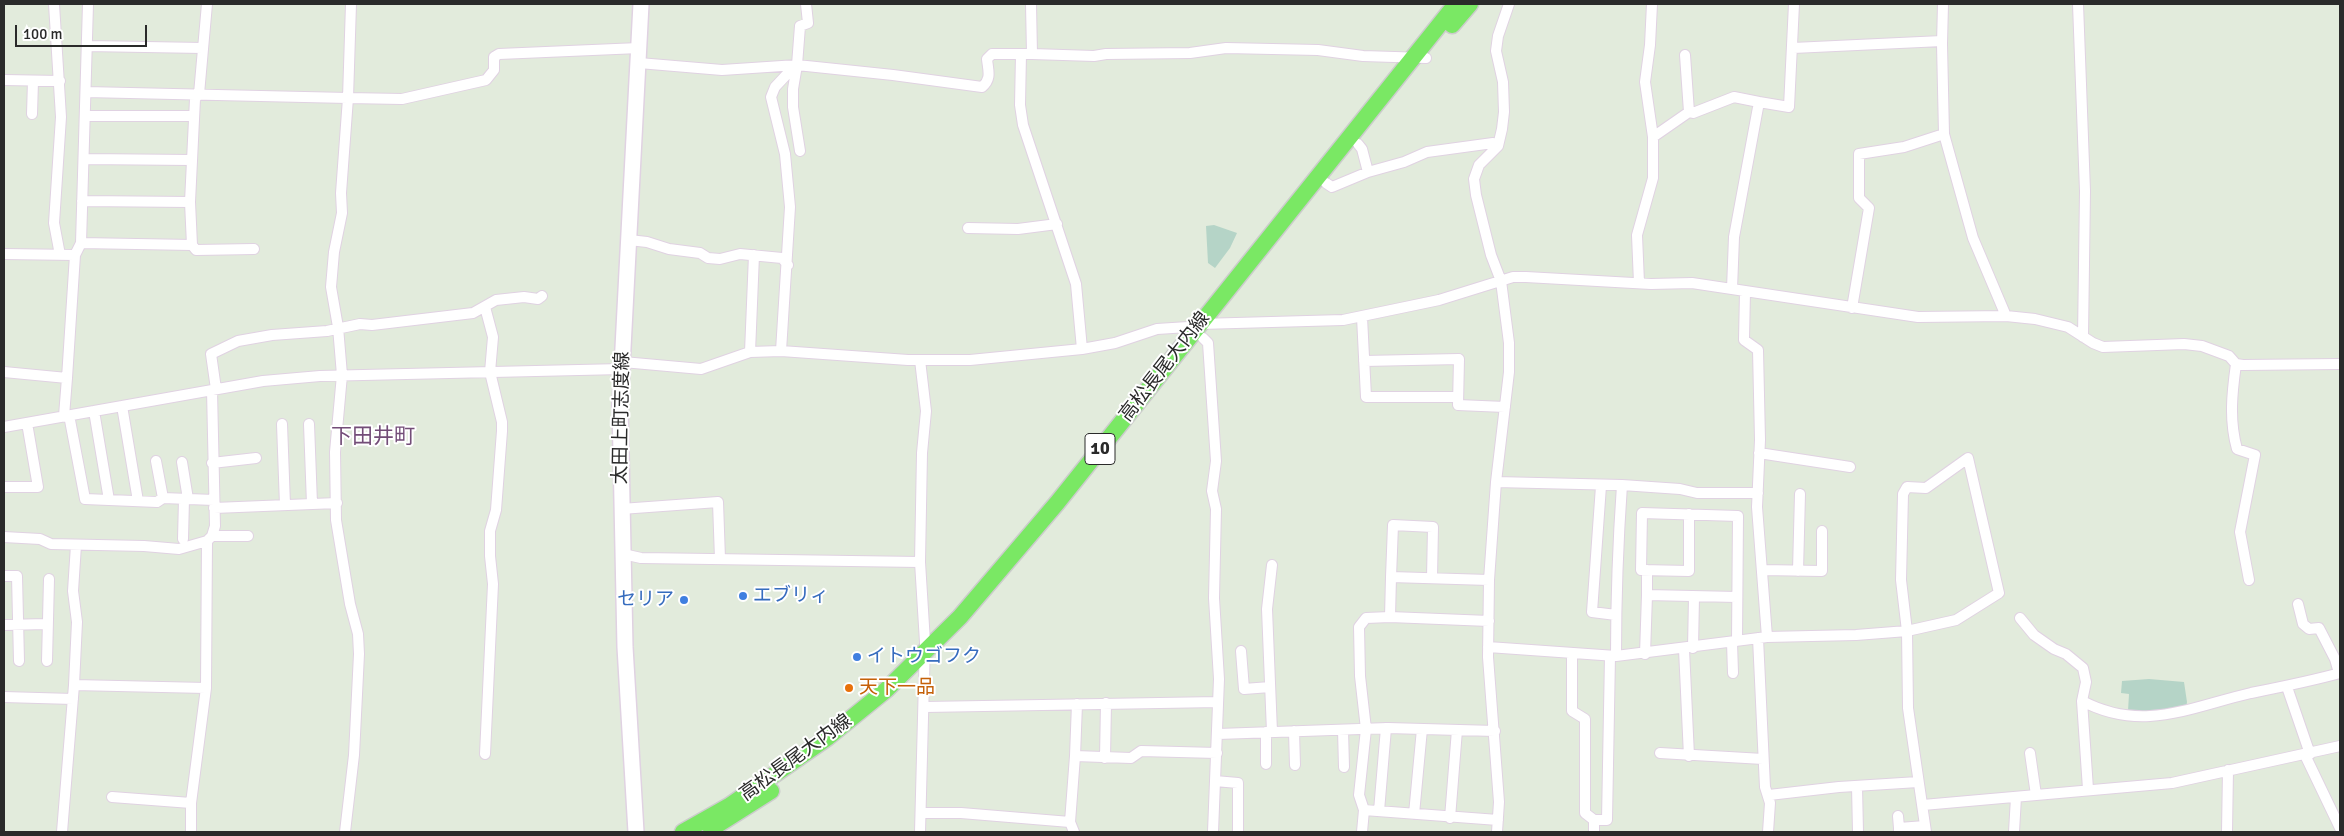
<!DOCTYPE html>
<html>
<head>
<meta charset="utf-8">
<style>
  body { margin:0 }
  #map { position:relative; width:2344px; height:836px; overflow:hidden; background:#e2ebdc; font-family:Signika,sans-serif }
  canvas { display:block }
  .frame { position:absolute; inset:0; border:5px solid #2a2a2a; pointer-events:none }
  .scale { position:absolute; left:15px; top:25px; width:132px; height:22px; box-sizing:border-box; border:2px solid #2a2a2a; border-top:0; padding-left:6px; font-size:15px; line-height:18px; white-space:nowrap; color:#2a2a2a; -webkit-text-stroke:4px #fff; paint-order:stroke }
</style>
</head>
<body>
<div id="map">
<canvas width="2344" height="836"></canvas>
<div class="frame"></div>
<div class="scale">100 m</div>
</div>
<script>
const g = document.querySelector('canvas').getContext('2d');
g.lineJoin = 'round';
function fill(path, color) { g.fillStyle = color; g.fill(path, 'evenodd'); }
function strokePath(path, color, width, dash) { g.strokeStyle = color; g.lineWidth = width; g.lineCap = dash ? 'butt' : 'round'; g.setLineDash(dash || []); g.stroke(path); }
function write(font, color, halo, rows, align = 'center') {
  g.font = font + ' Signika,"Noto Sans JP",sans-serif'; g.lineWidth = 4; g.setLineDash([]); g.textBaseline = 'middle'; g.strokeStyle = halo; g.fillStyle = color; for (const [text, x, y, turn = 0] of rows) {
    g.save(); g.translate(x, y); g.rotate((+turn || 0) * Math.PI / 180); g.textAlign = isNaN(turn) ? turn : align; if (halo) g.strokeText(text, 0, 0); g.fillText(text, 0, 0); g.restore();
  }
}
fill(new Path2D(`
  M 1214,225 L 1237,233 L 1230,248 L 1215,268 L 1208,263 L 1206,226 Z
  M 2149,679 L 2184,682 L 2187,702 L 2186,708 L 2153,715 L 2128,711 L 2129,694 L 2121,693 L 2122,681 Z`), '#b5d4c7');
const minor = new Path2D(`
  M 54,4 L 61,117 L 54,223 L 60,255
  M 351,4 L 348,98 L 402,99 L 486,80 L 494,70 L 494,57 L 499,54 L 639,48
  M 1031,4 L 1032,54
  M 1652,4 L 1650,45 L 1645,82 L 1653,137
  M 1943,4 L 1942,44 L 1944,134 L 1973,238 L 2006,316
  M 2078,4 L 2085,191 L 2083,337
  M 87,46 L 203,48
  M 1793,48 L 1942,41
  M 1021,54 L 1020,105 L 1023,125 L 1076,284 L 1082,349
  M 1685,55 L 1689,112
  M 639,63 L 722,70 L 797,65 L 893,75 L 982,87 C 992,79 988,70 987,59 L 992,54 L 1032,54 L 1094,56 L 1106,54 L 1190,53 L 1226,48 L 1318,50 L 1363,56 L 1426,58
  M 4,80 L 60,81
  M 86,92 L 348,98 L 341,193 L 342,213 L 334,252 L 331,287 L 338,327 L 342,375 L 335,452 L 336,520 L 350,604 L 358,634 L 359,654 L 354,755 L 345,832
  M 32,114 L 33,81
  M 85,116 L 194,116
  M 1358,144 L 1362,149 L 1368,172
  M 800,151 L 793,107 L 793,89 L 797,65 L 800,26 L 808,23 L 806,4
  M 84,159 L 192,160
  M 1326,183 L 1332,187 L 1368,172 L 1404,162 L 1427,152 L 1493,143 L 1498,146
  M 82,201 L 190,202
  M 968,228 L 1018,229 L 1057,224
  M 629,240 L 647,242 L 669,249 L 700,253 L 708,258 L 720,259 L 740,254 L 782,258 L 788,265
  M 81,243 L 192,245 L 190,202 L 195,99 L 199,94 L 207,4
  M 192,245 L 196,250 L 254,249
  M 4,254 L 75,255
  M 1639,283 L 1637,235 L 1653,178 L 1653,137 L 1689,112 L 1693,113 L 1734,97 L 1759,102
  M 1732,289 L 1734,237 L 1759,102 L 1789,107 L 1794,4
  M 1745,292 L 1744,340 L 1758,350 L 1760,440 L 1757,507 L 1767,637
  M 485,307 L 493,337 L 490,372 L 502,422 L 502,431 L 496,510 L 490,531 L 490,556 L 493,584 L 485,754
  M 1852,308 L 1869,208 L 1859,198 L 1859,154 L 1904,147 L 1944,134
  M 1362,317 L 1366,397 L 1457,397
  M 1203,338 L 1208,343 L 1216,461 L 1212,491 L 1216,509 L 1214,598 L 1219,679 L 1213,832
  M 781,351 L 790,207 L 785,154 L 771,97 L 775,87 L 790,71
  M 750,352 L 754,255
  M 920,360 L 926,411 L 922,453 L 920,562 L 925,642 L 920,832
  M 1364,361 L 1459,359 L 1458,405 L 1505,407
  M 623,362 L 701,369 L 750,352 L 781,351 L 908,360 L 970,360 L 1082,349 L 1115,343 L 1157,329 L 1188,327 L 1200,324 L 1343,320 L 1439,300 L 1513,277 L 1526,277 L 1651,284 L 1692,283 L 1918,317 L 2006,316 L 2035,319 L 2068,327 L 2093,343 L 2103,347 L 2184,344 L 2202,346 L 2229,356 L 2236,364 L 2243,365 L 2340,364
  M 2236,364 C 2232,393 2229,420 2237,449 L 2255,455 L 2240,532 L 2249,580
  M 4,372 L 67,378 L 64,416
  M 67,378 L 75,255 L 81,243 L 88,4
  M 216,389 L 211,354 L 238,341 L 272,335 L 327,331 L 360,324 L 372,325 L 473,313 L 496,300 L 524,297 L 538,299 L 542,296
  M 122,406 L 138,501
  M 94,411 L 109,500
  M 69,415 L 85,499 L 157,502 L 163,498 L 214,500
  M 282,424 L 285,505
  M 309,424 L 312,504
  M 4,427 L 263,381 L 320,376 L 622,369
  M 1759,453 L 1850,467
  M 156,461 L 163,498
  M 182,462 L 188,499
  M 212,463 L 256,458
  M 1496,482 L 1622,485 C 1618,542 1616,599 1616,656
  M 1622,485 L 1680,489 L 1697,493 L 1758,493
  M 1601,486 L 1592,612 L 1616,615
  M 4,487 L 38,487 L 27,423
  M 214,508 L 337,503
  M 621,509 L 718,502 L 720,559
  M 1689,514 L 1689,571 L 1641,570 L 1642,513 L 1738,516 L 1737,641
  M 212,536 L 248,536
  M 4,537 L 40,539 L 51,544 L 144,546 L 179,549 L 207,541
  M 183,539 L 184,499
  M 623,554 L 641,558 L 920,562
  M 1272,565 L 1267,609 L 1272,732
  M 1647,570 L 1647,595 L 1737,597
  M 1762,570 L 1822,571 L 1822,531
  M 1798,571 L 1800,494
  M 4,576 L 17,576 L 19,661
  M 1391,577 L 1393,525 L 1433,527 L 1432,578
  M 2298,604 L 2303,624 L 2309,629 L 2319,628 L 2335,659 L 2339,673
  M 1390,617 L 1366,618 L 1359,627 L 1360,676 L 1366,729 L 1359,795 L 1364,810 L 1498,820
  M 2020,618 L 2034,635 L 2054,649 L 2066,654 L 2083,668 L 2086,682 L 2082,701 L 2088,789
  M 1489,621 L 1390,617 L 1391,577 L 1489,580
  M 4,625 L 46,624
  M 1758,638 L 1765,787 L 1770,803 L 1768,832
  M 1732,642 L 1733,673
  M 1488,647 L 1616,656 L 1767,637 L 1856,635 L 1907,631 L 1956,620 L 1999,593 L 1968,458 L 1926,488 L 1907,487 L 1903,494 L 1901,580 L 1907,631 L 1908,708 L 1926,832
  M 1693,648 L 1694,597
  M 1684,649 L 1689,756
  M 1241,651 L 1244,689 L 1270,687
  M 1572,654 L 1572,711 L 1585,719 L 1585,813 L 1594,820 L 1594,832
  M 1645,654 L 1647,595
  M 47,661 L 49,579
  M 74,685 L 206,688
  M 2287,687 L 2310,754
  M 4,697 L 73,699
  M 2082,701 C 2143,733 2190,707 2251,693 C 2281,687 2311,681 2340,673
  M 1077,704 L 1075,756 L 1131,758 L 1141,751 L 1217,753
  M 925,707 L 1218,702
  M 1343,730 L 1344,767
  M 1294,731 L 1295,765
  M 1266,732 L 1266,764
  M 1218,734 L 1388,728 L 1495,731
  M 1660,753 L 1763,759
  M 2030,753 L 2036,795
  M 2305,755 L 2340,828
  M 1105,758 L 1106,703
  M 1215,781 L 1238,783 L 1238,832
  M 1857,786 L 1858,832
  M 1769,795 L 1839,787 L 1918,782
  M 112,797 L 191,803
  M 1923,805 L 2172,783 L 2340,746
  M 1379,811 L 1386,728
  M 921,813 L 961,813 L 1070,822 L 1075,756
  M 1414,814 L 1422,729
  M 1898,816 L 1899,828
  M 1450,818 L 1457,730
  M 1594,820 L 1607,820 L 1610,656
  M 1070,822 L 1074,832
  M 62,832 L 74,685 L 77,622 L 73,591 L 76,545
  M 191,832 L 191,803 L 206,688 L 207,541 L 212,536 L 215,526 L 212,390
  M 1362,832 L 1364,810
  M 1497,832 L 1499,802 L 1488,657 L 1489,580 L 1496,482 L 1509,372 L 1509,343 L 1501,281 L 1491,255 L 1476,195 L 1474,179 L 1479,165 L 1498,146 L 1502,129 L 1504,112 L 1503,82 L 1496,51 L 1498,36 L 1509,4
  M 1899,832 L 1899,828 L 1925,826
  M 2014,832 L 2016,797
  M 2227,832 L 2228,770`);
const secondary = new Path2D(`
  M 636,832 L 625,647 L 620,405 L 641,4`);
const primary = new Path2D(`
  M 1452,25 L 1470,4
  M 711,829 L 771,791
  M 683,832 L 729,806 L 827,738 L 886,690 L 960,617 L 1057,503 L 1456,4`);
strokePath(minor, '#e0d2e2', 12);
strokePath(secondary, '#e0d2e2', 18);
strokePath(primary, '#ccc', 19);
strokePath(minor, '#fff', 10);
strokePath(secondary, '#fff', 15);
strokePath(primary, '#7ae864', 16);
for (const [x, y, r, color] of [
  [743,596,5,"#3f7fe0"],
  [684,600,5,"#3f7fe0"],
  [857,657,5,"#3f7fe0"],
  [849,688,5,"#e8710a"]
]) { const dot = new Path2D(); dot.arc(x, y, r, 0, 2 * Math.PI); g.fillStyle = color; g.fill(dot); strokePath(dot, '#fff', 2); }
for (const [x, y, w] of [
  [1100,449,30]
]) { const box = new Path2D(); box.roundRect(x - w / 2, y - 15.5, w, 31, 4); g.fillStyle = '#fff'; g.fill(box); strokePath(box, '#2a2a2a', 1); }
write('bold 18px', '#2a2a2a', null, [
  ["10",1100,449]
]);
write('19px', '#2a2a2a', '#fff', [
  ["高松長尾大内線",1165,367,-52],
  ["太田上町志度線",622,418,-89],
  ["高松長尾大内線",796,758,-36]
]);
write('19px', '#366cbe', '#fff', [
  ["エブリィ",753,596],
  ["セリア",674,600,"right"],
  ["イトウゴフク",867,657]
], 'left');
write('19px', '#c56008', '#fff', [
  ["天下一品",859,688]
], 'left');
write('21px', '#734d78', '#fff', [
  ["下田井町",373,437]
]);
</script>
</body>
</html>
